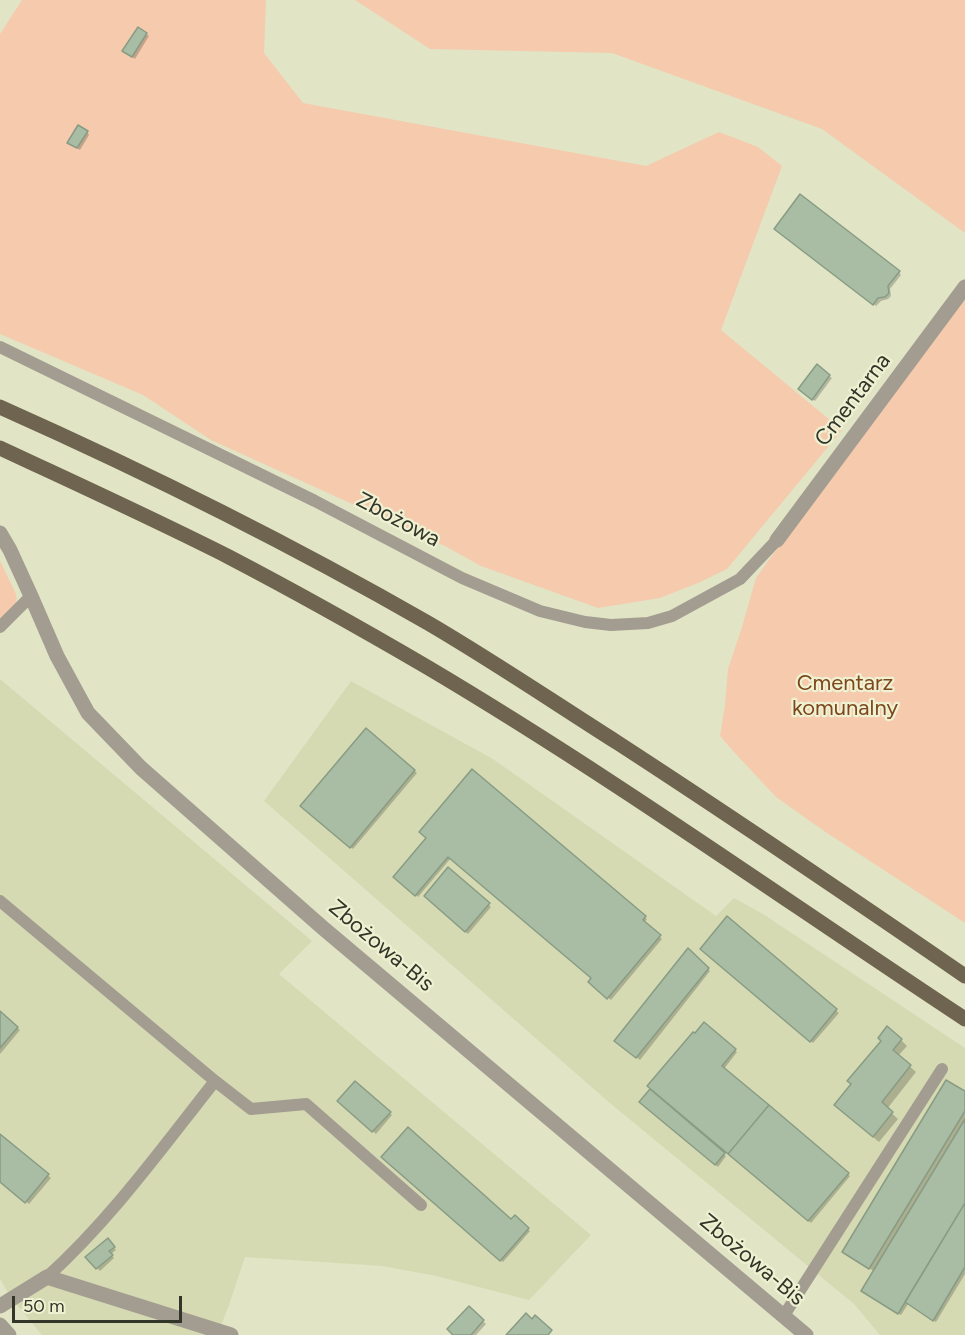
<!DOCTYPE html>
<html>
<head>
<meta charset="utf-8">
<style>
  body { margin:0 }
  #map { position:relative; width:965px; height:1335px; overflow:hidden; background:#e1e5c5; font-family:Figtree,sans-serif }
  canvas { display:block }
  .scale { position:absolute; left:12px; top:1296px; width:170px; height:27px; box-sizing:border-box; border:3px solid #343529; border-top:0; padding-left:8px; font-size:18px; line-height:21px; white-space:nowrap; color:#343529; -webkit-text-stroke:4px #eff2d2; paint-order:stroke }
</style>
</head>
<body>
<div id="map">
<canvas width="965" height="1335"></canvas>
<div class="scale">50 m</div>
</div>
<script>
const g = document.querySelector('canvas').getContext('2d');
g.lineJoin = 'round';
function fill(path, color) { g.fillStyle = color; g.fill(path, 'evenodd'); }
function strokePath(path, color, width, dash) { g.strokeStyle = color; g.lineWidth = width; g.lineCap = dash ? 'butt' : 'round'; g.setLineDash(dash || []); g.stroke(path); }
function write(font, color, halo, rows, align = 'center') {
  g.font = font + ' Figtree,sans-serif'; g.lineWidth = 4.5; g.setLineDash([]); g.textBaseline = 'middle'; g.strokeStyle = halo; g.fillStyle = color; for (const [text, x, y, turn = 0] of rows) {
    g.save(); g.translate(x, y); g.rotate((+turn || 0) * Math.PI / 180); g.textAlign = isNaN(turn) ? turn : align; if (halo) g.strokeText(text, 0, 0); g.fillText(text, 0, 0); g.restore();
  }
}
fill(new Path2D(`
  M 0,679 L 312,941 L 279,974 L 591,1235 L 529,1300 L 436,1276 L 382,1266 L 245,1257 L 229,1305 L 219,1331 L 231,1335 L 42,1335 L 12,1299 L 0,1279 Z
  M 351,681 L 493,759 L 716,916 L 734,898 L 763,914 L 965,1048 L 965,1335 L 880,1335 L 854,1304 L 611,1104 L 264,801 Z`), '#d6dab3');
fill(new Path2D(`
  M 22,0 L 266,0 L 264,53 L 303,103 L 646,166 L 719,132 L 758,147 L 782,166 L 721,330 L 842,430 L 727,569 L 698,583 L 660,598 L 598,608 L 481,566 L 445,546 L 211,440 L 143,395 L 0,334 L 0,34 Z
  M 355,0 L 965,0 L 965,233 L 822,129 L 612,53 L 430,49 Z
  M 965,287 L 965,923 L 824,831 L 776,797 L 734,752 L 720,736 L 725,705 L 728,669 L 742,627 L 756,578 Z
  M 0,561 L 16,594 L 17,605 L 0,619 Z`), '#f5caad');
fill(new Path2D(`
  M 146,34 L 149,36 L 135,59 L 124,51 Z
  M 87,132 L 89,135 L 80,150 L 72,145 Z
  M 778,231 L 899,272 L 901,275 L 890,289 L 891,296 L 888,299 L 881,301 L 876,306 Z
  M 829,376 L 832,378 L 815,401 L 802,392 Z
  M 366,730 L 417,773 L 353,849 L 302,806 Z
  M 472,771 L 647,919 L 644,923 L 662,939 L 611,1000 L 590,982 L 593,978 L 451,858 L 418,897 L 395,877 L 428,838 Z
  M 448,869 L 491,907 L 468,934 L 426,896 Z
  M 727,919 L 839,1013 L 813,1043 L 702,949 Z
  M 688,951 L 710,971 L 640,1060 L 619,1043 Z
  M 0,1013 L 20,1030 L 0,1054 Z
  M 705,1024 L 737,1052 L 724,1069 L 850,1176 L 811,1223 L 649,1086 Z
  M 901,1040 L 907,1046 L 898,1056 L 916,1072 L 887,1109 L 898,1119 L 879,1142 L 842,1111 Z
  M 355,1083 L 392,1115 L 376,1134 L 339,1101 Z
  M 650,1092 L 726,1156 L 718,1167 L 644,1104 Z
  M 965,1093 L 965,1274 L 936,1322 L 908,1304 L 901,1315 L 865,1293 L 874,1271 L 846,1255 Z
  M 0,1136 L 51,1178 L 29,1204 L 0,1180 Z
  M 384,1157 L 512,1221 L 515,1217 L 530,1231 L 503,1262 Z
  M 108,1240 L 116,1250 L 111,1254 L 114,1258 L 100,1271 L 87,1257 Z
  M 469,1308 L 486,1324 L 476,1335 L 455,1335 Z`), '#0003');
const building = new Path2D(`
  M 138,27 L 147,33 L 132,57 L 122,51 Z
  M 78,125 L 88,131 L 77,148 L 67,143 Z
  M 800,194 L 900,271 L 888,286 L 889,293 L 885,297 L 878,298 L 873,305 L 774,229 Z
  M 817,364 L 830,375 L 812,400 L 798,389 Z
  M 366,728 L 415,770 L 350,848 L 300,806 Z
  M 472,769 L 646,916 L 643,920 L 661,935 L 607,999 L 588,982 L 591,978 L 448,857 L 415,896 L 393,877 L 426,838 L 419,832 Z
  M 448,867 L 490,903 L 465,932 L 424,896 Z
  M 727,916 L 837,1009 L 810,1042 L 700,949 Z
  M 688,948 L 709,968 L 636,1058 L 614,1041 Z
  M 0,1011 L 18,1027 L 0,1048 Z
  M 704,1022 L 736,1049 L 722,1066 L 769,1105 L 728,1154 L 647,1086 L 693,1032 L 695,1033 Z
  M 887,1026 L 902,1039 L 893,1050 L 911,1065 L 882,1102 L 893,1112 L 873,1137 L 834,1105 L 851,1084 L 847,1081 L 881,1041 L 878,1038 Z
  M 946,1080 L 965,1091 L 965,1111 L 869,1269 L 842,1252 Z
  M 355,1081 L 391,1112 L 372,1132 L 337,1101 Z
  M 650,1089 L 725,1153 L 715,1165 L 639,1102 Z
  M 769,1105 L 849,1173 L 808,1221 L 728,1154 Z
  M 965,1119 L 965,1203 L 898,1314 L 861,1291 Z
  M 408,1127 L 511,1219 L 515,1215 L 529,1228 L 500,1261 L 381,1157 Z
  M 0,1134 L 49,1174 L 25,1203 L 0,1182 Z
  M 965,1203 L 965,1267 L 933,1321 L 905,1302 Z
  M 108,1238 L 115,1247 L 109,1251 L 113,1255 L 96,1269 L 85,1257 Z
  M 469,1306 L 484,1320 L 471,1335 L 453,1335 L 447,1329 Z
  M 526,1313 L 532,1319 L 535,1315 L 552,1330 L 548,1335 L 506,1335 Z`);
fill(building, '#a8bda4');
strokePath(building, '#889c84', 1.5);
strokePath(new Path2D(`
  M 0,347 L 315,501 L 462,578 L 540,611 L 585,622 L 611,625 L 648,623 L 672,616 L 740,579 L 777,540
  M 0,627 L 31,596
  M 0,901 L 215,1081 C 162,1148 111,1219 47,1277
  M 215,1081 L 251,1109 L 306,1104 L 421,1205
  M 783,1317 L 942,1069`), '#a39d91', 12);
strokePath(new Path2D(`
  M 0,533 L 10,550 L 31,596 L 57,656 L 88,713 L 141,768 L 323,928 L 806,1335
  M 777,540 L 965,287
  M 0,1306 L 47,1277 L 231,1335`), '#a39d91', 15);
strokePath(new Path2D(`
  M 0,1325 L 9,1335`), '#a39d91', 15);
strokePath(new Path2D(`
  M 0,407 C 146,472 289,543 428,623 C 493,661 555,703 618,743 C 735,819 850,897 965,976
  M 0,448 C 77,484 154,519 229,557 C 296,592 362,629 427,667 C 611,776 786,901 965,1019`), '#6f644f', 15);
write('22px', '#343529', '#eff2d2', [
  ["Cmentarna",853,400,-53],
  ["Zbożowa",398,520,28],
  ["Zbożowa-Bis",381,946,40],
  ["Zbożowa-Bis",752,1260,40]
]);
write('22px', '#7d461c', '#eff2d2', [
  ["Cmentarz",845,684],
  ["komunalny",845,709]
]);
</script>
</body>
</html>
